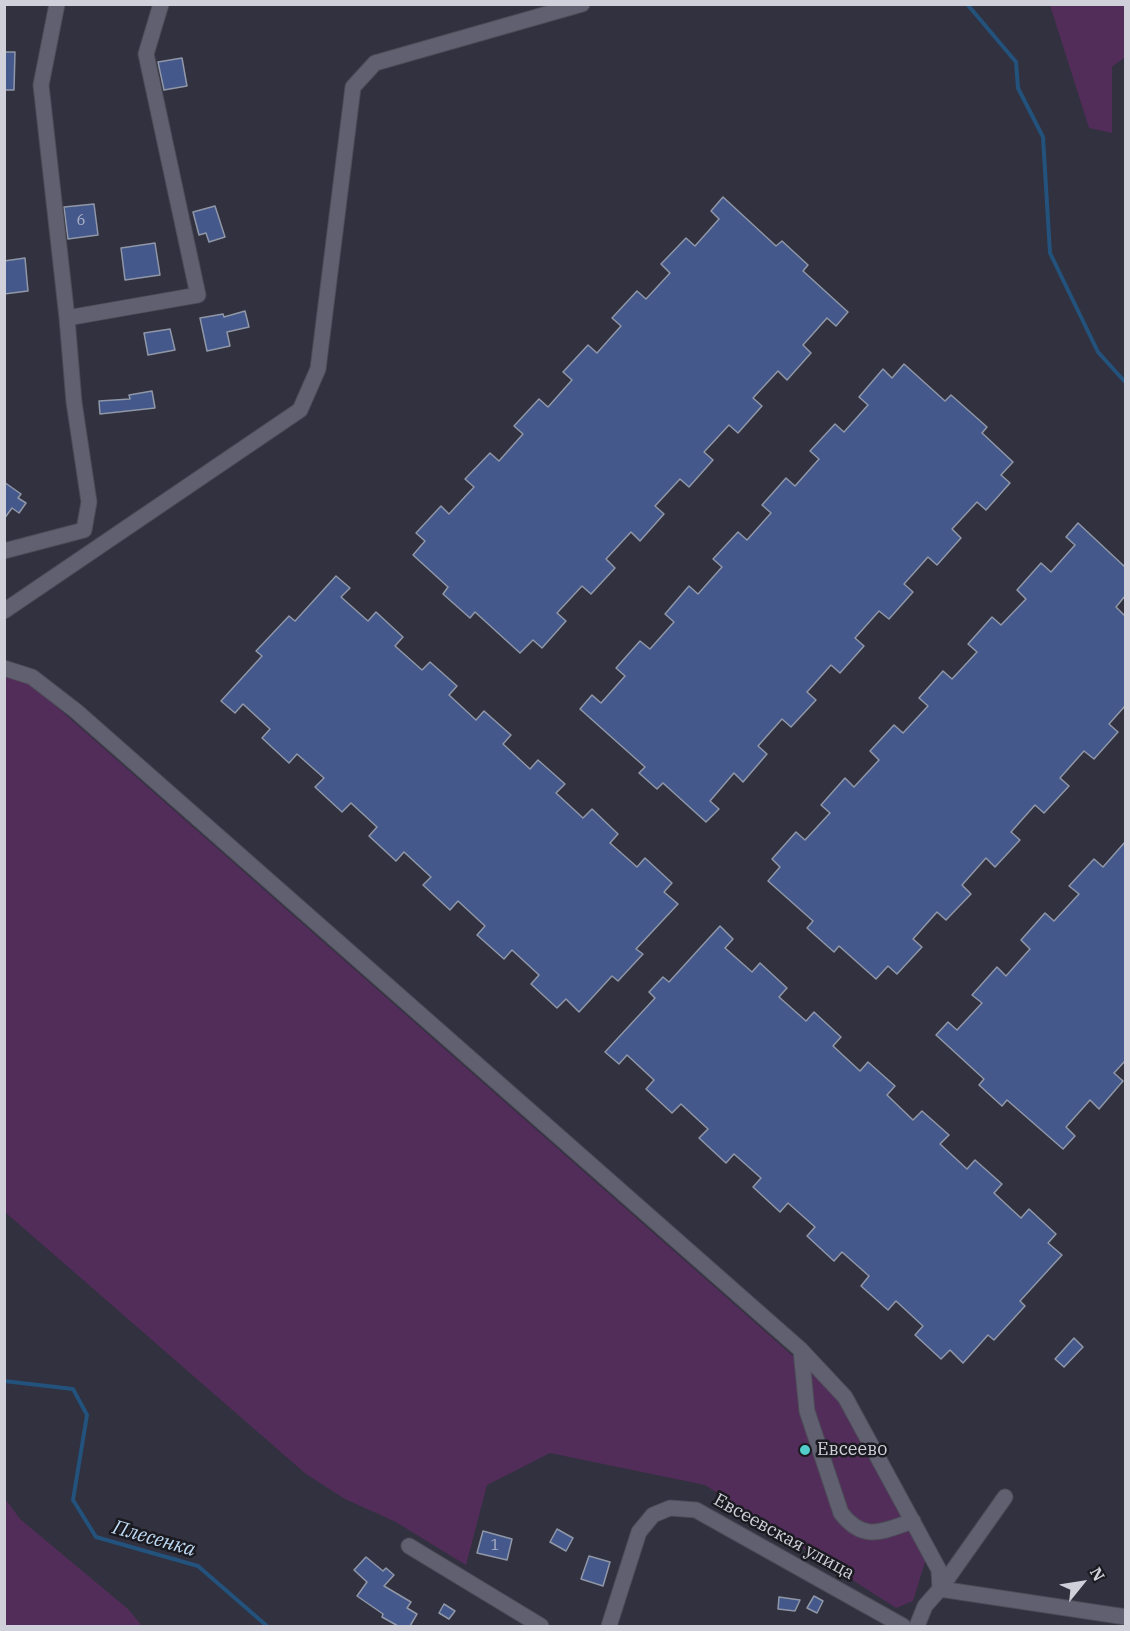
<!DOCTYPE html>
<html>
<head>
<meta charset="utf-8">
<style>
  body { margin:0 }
  #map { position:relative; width:1130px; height:1631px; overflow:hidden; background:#31313f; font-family:"IBM Plex Serif",serif }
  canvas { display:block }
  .frame { position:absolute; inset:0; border:6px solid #d0d0da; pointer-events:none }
  .north { position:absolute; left:1052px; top:1553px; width:60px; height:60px; -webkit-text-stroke:4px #1a1a20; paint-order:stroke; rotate:60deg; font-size:16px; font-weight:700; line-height:24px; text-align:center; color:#d0d0da }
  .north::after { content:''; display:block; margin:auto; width:21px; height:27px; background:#d0d0da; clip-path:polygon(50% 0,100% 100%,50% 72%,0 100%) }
</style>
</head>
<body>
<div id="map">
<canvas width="1130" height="1631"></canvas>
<div class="frame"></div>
<div class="north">N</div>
</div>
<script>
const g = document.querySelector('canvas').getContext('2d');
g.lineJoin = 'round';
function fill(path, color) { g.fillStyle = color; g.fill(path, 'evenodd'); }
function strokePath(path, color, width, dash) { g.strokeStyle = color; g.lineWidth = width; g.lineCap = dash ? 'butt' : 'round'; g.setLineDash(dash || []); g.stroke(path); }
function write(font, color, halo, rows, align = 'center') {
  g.font = font + ' "IBM Plex Serif",serif'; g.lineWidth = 5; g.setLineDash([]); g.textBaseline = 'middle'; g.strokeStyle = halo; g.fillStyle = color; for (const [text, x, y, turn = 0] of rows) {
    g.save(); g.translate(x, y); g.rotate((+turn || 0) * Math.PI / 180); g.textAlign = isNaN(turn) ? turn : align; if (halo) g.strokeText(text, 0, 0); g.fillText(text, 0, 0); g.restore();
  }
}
fill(new Path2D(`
  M 1050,5 L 1125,5 L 1125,57 L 1112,67 L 1112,133 L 1089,128 Z
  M 5,668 L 16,671 L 836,1394 L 926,1559 L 913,1601 L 896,1608 L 705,1485 L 550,1453 L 487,1485 L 466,1565 L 394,1521 L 345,1499 L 306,1474 L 5,1212 Z
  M 4,1497 L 20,1519 L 128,1609 L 142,1626 L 5,1626 Z`), '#532d5a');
strokePath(new Path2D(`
  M 967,4 L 1016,62 L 1018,88 L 1043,137 L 1050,253 L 1098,352 L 1126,383
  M 4,1381 L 73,1389 L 87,1415 L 73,1500 L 96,1537 L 198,1566 L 267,1626`), '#23527c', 4);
const building = new Path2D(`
  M 4,52 L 15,52 L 14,90 L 4,90 Z
  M 182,58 L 187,86 L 164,90 L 158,62 Z
  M 723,197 L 776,246 L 782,241 L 808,265 L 803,271 L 848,312 L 836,326 L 827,318 L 803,345 L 811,353 L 787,380 L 778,371 L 753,398 L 762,406 L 738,433 L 729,425 L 704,452 L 713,460 L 689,487 L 680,479 L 655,506 L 664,514 L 640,541 L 631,532 L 606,559 L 615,568 L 591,594 L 582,586 L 557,613 L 566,621 L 542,648 L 533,640 L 520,653 L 475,612 L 470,618 L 443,594 L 448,587 L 413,555 L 425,541 L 416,533 L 441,506 L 449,514 L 474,487 L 465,479 L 490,453 L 499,461 L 523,434 L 514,426 L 539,399 L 548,407 L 572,380 L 563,372 L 588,345 L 597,353 L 621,326 L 612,318 L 637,291 L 646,299 L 670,273 L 661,264 L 686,238 L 695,246 L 719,219 L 711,211 Z
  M 94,204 L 98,235 L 68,239 L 64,207 Z
  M 215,206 L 225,237 L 209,242 L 206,233 L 199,235 L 193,212 Z
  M 155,243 L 160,275 L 125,280 L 121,248 Z
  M 25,258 L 28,291 L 4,294 L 4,261 Z
  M 245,311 L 249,327 L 227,332 L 230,346 L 207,351 L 200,318 L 223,314 L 224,317 Z
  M 170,329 L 175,350 L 148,355 L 144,333 Z
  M 904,364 L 945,401 L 951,395 L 987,427 L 982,433 L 1013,462 L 1001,475 L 1010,483 L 986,510 L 977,502 L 952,529 L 961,538 L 937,565 L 928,557 L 904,584 L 913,592 L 889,619 L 879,611 L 855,638 L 864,646 L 840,673 L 831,665 L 807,692 L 816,700 L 791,727 L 782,719 L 758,746 L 767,754 L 743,782 L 734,773 L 710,801 L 719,809 L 706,822 L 663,783 L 657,789 L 639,773 L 645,767 L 580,709 L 592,695 L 601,703 L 625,676 L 616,668 L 640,641 L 650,649 L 674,622 L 665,614 L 689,586 L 698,594 L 722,567 L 713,559 L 738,532 L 747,540 L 771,513 L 762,505 L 786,478 L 795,486 L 819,459 L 810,451 L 835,424 L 844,432 L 868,405 L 859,397 L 883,369 L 892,378 Z
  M 152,391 L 155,408 L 100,414 L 99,401 L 130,399 L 129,395 Z
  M 4,482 L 21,494 L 18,498 L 26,503 L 19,513 L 12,508 L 4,519 Z
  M 1078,523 L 1125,567 L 1125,596 L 1116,607 L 1125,616 L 1125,706 L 1109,724 L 1118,732 L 1094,759 L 1084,751 L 1060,778 L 1069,786 L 1044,813 L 1035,805 L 1011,832 L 1020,840 L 995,867 L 986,858 L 962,885 L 971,894 L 946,920 L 937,912 L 913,939 L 922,947 L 897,974 L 888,966 L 876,979 L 839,946 L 834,952 L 807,928 L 813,921 L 768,881 L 780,867 L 772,859 L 796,832 L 805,840 L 830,813 L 821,805 L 845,778 L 854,787 L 879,760 L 870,751 L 894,725 L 903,733 L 928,706 L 919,698 L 943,671 L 952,679 L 977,652 L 968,644 L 992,617 L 1001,625 L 1026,599 L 1017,590 L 1041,563 L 1051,572 L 1075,545 L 1066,537 Z
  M 336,576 L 350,588 L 341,597 L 368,621 L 376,612 L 403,637 L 395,646 L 422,670 L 430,662 L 457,686 L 449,695 L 476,720 L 484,711 L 511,735 L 503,744 L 530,769 L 538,760 L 565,784 L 556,793 L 583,818 L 592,809 L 618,834 L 610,843 L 637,867 L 645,858 L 672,883 L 664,892 L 678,904 L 636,949 L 643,954 L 618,981 L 612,976 L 579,1012 L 566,999 L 557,1008 L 531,984 L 539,975 L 512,950 L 504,959 L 477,935 L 485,926 L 458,901 L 450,910 L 423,885 L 431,877 L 404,852 L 396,861 L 369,836 L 377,827 L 351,803 L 342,812 L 315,787 L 324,778 L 297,754 L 289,763 L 262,738 L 270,729 L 243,704 L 235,713 L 221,701 L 262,656 L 256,651 L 289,616 L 295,621 Z
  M 1125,842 L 1125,1061 L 1114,1073 L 1123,1081 L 1099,1109 L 1090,1100 L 1066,1127 L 1075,1136 L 1063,1149 L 1007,1100 L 1002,1106 L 979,1085 L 984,1079 L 936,1035 L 948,1022 L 957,1030 L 982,1003 L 972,995 L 997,967 L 1006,976 L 1030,949 L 1021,940 L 1045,913 L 1054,921 L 1079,894 L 1069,886 L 1094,859 L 1103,867 Z
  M 720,926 L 733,939 L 725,948 L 752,972 L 760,963 L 787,988 L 779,997 L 806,1021 L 814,1012 L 841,1037 L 833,1046 L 860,1071 L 868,1062 L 895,1086 L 887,1095 L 913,1120 L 922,1111 L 949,1135 L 940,1144 L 967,1169 L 975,1160 L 1002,1184 L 994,1193 L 1021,1218 L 1029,1209 L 1056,1234 L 1048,1243 L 1062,1255 L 1020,1301 L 1025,1306 L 994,1340 L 988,1335 L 963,1363 L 950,1350 L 941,1359 L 915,1335 L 923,1326 L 896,1301 L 888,1310 L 861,1286 L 869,1276 L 842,1252 L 834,1261 L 807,1236 L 815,1227 L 788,1203 L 780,1212 L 753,1187 L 761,1178 L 734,1154 L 726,1163 L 699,1138 L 708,1129 L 681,1104 L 672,1113 L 646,1089 L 654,1080 L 627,1055 L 619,1064 L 605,1052 L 655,998 L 649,992 L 663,977 L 669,982 Z
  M 1074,1338 L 1083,1347 L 1064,1367 L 1055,1359 Z
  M 557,1529 L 573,1538 L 566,1551 L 550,1542 Z
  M 483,1531 L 512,1539 L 507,1560 L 477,1553 Z
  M 589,1556 L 610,1562 L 603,1586 L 581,1579 Z
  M 366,1557 L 383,1571 L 386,1568 L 394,1575 L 384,1586 L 411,1602 L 407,1608 L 417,1614 L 410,1626 L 398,1626 L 382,1617 L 383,1614 L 357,1596 L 367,1582 L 354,1570 Z
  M 814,1596 L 823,1601 L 817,1613 L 807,1608 Z
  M 779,1597 L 800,1600 L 795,1611 L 778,1609 Z
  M 444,1604 L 455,1611 L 449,1619 L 439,1613 Z`);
fill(building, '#44588c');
strokePath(building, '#9097a7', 1.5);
const minor = new Path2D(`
  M 57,4 L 41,85 L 67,318 L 198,295 L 146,54 L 161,4
  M 4,551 L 84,530 L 89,502 L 74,402 L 67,318
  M 4,611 L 300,410 L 318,369 L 353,87 L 375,63 L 582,4
  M 4,668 L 32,677 L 76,711 L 801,1350 L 845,1397 L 939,1570 L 940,1589
  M 801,1350 L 807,1411 L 841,1513 C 864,1543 883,1531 913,1521
  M 409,1546 L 541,1626
  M 940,1589 L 1126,1617
  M 609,1626 L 639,1532 L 653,1515 L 670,1508 L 696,1510 L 903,1626
  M 917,1626 L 925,1606 L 940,1589 L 1005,1497`);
strokePath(minor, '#4c4c58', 17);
strokePath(minor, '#606070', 15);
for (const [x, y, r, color] of [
  [805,1450,6,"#53cdca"]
]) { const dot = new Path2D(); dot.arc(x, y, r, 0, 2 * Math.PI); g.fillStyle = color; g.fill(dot); strokePath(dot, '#1a1a20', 2); }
write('15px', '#adb2c6', null, [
  ["6",81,221],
  ["1",495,1546]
]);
write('18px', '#d0d0da', '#1a1a20', [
  ["Евсеево",817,1450]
], 'left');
write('18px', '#d0d0da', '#1a1a20', [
  ["Евсеевская улица",784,1537,29]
]);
write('italic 20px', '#bed9f3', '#1a1a20', [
  ["Плесенка",154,1539,16]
]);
</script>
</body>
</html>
